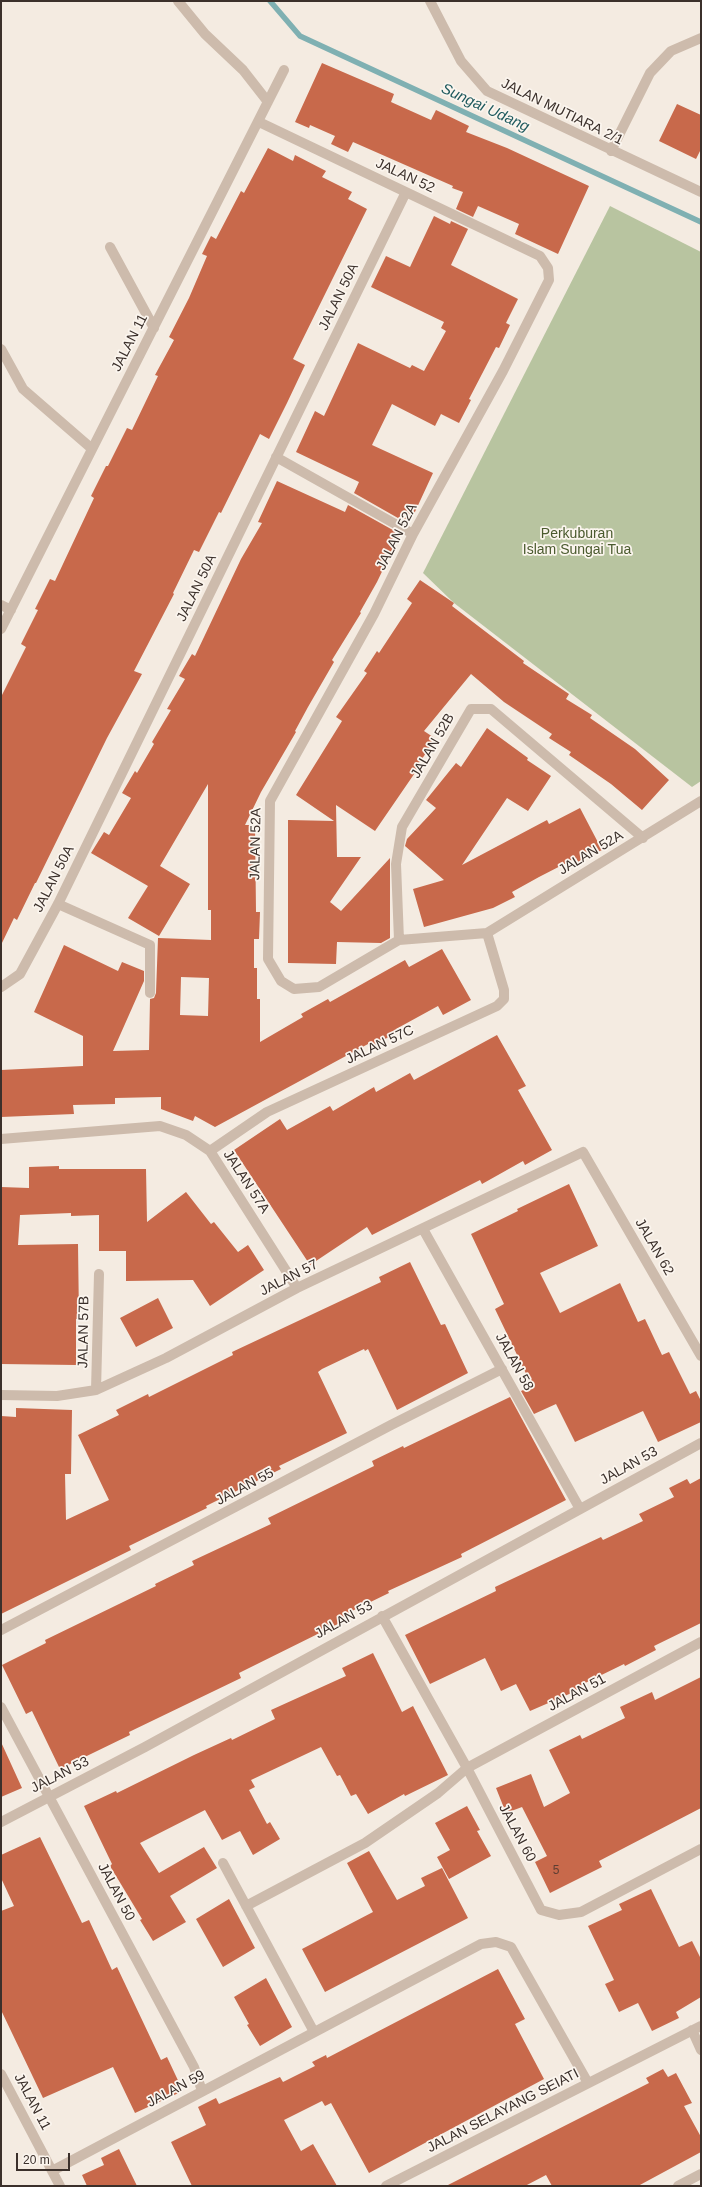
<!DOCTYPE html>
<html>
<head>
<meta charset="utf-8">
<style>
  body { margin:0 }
  #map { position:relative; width:702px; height:2187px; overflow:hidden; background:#f4ebe1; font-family:Helvetica,sans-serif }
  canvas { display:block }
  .frame { position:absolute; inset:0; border:2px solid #3b302b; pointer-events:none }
  .scale { position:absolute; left:16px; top:2153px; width:54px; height:18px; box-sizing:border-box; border:2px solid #3b302b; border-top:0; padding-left:5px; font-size:12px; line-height:14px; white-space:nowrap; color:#3b302b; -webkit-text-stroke:3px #fbf5ee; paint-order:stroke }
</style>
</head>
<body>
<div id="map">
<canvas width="702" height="2187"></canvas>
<div class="frame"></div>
<div class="scale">20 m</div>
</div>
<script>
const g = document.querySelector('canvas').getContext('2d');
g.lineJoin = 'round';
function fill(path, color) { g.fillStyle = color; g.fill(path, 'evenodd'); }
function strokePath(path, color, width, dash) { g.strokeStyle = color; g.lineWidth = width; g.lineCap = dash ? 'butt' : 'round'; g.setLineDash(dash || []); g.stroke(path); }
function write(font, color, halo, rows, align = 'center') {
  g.font = font + ' Helvetica,sans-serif'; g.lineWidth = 3.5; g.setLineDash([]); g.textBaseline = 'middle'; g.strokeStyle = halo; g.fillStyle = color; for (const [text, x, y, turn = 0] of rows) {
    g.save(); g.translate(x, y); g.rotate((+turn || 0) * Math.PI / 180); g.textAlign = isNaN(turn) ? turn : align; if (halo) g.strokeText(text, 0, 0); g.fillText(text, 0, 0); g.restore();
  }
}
fill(new Path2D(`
  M 610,206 L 701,252 L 701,781 L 692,787 L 454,603 L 423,573 Z`), '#b8c4a0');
strokePath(new Path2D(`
  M 270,1 L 300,36 L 701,222`), '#7fb0b2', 5.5);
fill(new Path2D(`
  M 322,63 L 394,94 L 391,102 L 431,120 L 436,110 L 469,126 L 466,132 L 507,148 L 589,186 L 558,254 L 515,234 L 519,224 L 478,206 L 473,217 L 456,209 L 463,192 L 452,188 L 453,186 L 353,142 L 348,152 L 331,144 L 335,136 L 310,125 L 309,128 L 295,122 Z
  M 677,104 L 701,115 L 701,149 L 696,159 L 659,141 Z
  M 268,148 L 293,161 L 295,155 L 326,171 L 322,177 L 352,192 L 348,199 L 367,209 L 293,359 L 305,365 L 287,403 L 269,439 L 260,434 L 221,513 L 219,512 L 199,552 L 194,550 L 173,593 L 174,594 L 134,671 L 142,674 L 107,738 L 36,883 L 35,883 L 17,920 L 14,918 L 1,945 L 1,697 L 26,647 L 21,644 L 38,610 L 35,609 L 50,579 L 55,581 L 94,498 L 91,496 L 106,466 L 108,466 L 127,428 L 132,430 L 158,376 L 155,375 L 174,340 L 169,337 L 189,298 L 207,256 L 202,254 L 211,236 L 216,239 L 241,191 L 244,193 Z
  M 434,216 L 450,224 L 451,221 L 468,229 L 451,265 L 518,299 L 506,323 L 510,325 L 499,348 L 496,347 L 469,399 L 471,400 L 459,423 L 441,414 L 435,426 L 392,404 L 372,445 L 433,473 L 414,514 L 410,513 L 405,522 L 354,493 L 359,482 L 296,452 L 315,411 L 324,416 L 358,343 L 410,368 L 412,365 L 424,371 L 446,331 L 441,328 L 444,322 L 371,287 L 386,256 L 410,267 Z
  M 277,481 L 345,512 L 348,505 L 400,534 L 377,582 L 360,612 L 361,613 L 332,660 L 334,662 L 308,707 L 295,731 L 296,732 L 261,792 L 245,825 L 255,825 L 256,912 L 260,912 L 259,939 L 254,939 L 254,968 L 257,968 L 257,999 L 260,999 L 260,1042 L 303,1017 L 301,1014 L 328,999 L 330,1002 L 405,960 L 409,967 L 442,949 L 471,1000 L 443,1015 L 438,1006 L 396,1029 L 397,1032 L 370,1048 L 368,1044 L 215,1127 L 195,1116 L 193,1121 L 161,1109 L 161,1097 L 115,1098 L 115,1104 L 73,1105 L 74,1114 L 1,1117 L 1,1070 L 83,1066 L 83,1036 L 34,1012 L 64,945 L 118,971 L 122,962 L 144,971 L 144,981 L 113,1051 L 149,1050 L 150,999 L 154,998 L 156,993 L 158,938 L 211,940 L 211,910 L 208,910 L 208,784 L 160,866 L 190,884 L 159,936 L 128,918 L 148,886 L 91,853 L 104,832 L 109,835 L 131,798 L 122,793 L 135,771 L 137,773 L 154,744 L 152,742 L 171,710 L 167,709 L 185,679 L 179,676 L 192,654 L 195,656 L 241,559 L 262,523 L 258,522 ZM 181,977 L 209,978 L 208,1016 L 180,1015 Z
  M 420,580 L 454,603 L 452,606 L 524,661 L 523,663 L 569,694 L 566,699 L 592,715 L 590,718 L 635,749 L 669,780 L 642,810 L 611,784 L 569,755 L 571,752 L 549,738 L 552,734 L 504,702 L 471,674 L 424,731 L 436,739 L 419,763 L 421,764 L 375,831 L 336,805 L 337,857 L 361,857 L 330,902 L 341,911 L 390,858 L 390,938 L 381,943 L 337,942 L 336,964 L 288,963 L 288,820 L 334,821 L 296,795 L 342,721 L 336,717 L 367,673 L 364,671 L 377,651 L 379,653 L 412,603 L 407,599 Z
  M 487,728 L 528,758 L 527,760 L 551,776 L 528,811 L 507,798 L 462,865 L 547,820 L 549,824 L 580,808 L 602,850 L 578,862 L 576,858 L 539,877 L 512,892 L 515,897 L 493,908 L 424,927 L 413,889 L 444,880 L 405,846 L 407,839 L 436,808 L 426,800 L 456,763 L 461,767 Z
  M 497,1035 L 526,1086 L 518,1090 L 552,1150 L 525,1165 L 523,1161 L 482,1184 L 480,1180 L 372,1235 L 367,1227 L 310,1265 L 234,1150 L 280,1119 L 287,1130 L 330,1106 L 333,1111 L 374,1087 L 376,1092 L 410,1073 L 414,1080 Z
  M 59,1166 L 59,1169 L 146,1169 L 147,1222 L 186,1192 L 211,1224 L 214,1222 L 238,1252 L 248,1245 L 264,1270 L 210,1306 L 193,1280 L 126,1281 L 126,1251 L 99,1251 L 99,1215 L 71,1216 L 71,1213 L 20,1215 L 18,1245 L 78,1244 L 79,1319 L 76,1319 L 76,1365 L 1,1364 L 1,1187 L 29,1188 L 29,1167 Z
  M 569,1184 L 598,1246 L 540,1273 L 560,1313 L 620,1283 L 638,1322 L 645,1319 L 662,1355 L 669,1352 L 690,1394 L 696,1391 L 701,1401 L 701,1422 L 658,1442 L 643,1411 L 575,1442 L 556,1404 L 534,1414 L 521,1391 L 532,1386 L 495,1309 L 504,1304 L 471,1234 L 518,1211 L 517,1209 Z
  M 410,1262 L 441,1325 L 445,1324 L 468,1373 L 397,1410 L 368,1349 L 365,1351 L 364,1349 L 322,1369 L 318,1372 L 347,1433 L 279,1466 L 281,1469 L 206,1506 L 207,1508 L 129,1546 L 131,1550 L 1,1614 L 1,1416 L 16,1417 L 16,1408 L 72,1410 L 71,1474 L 65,1474 L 66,1520 L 109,1500 L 78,1435 L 119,1415 L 116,1410 L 148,1394 L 149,1397 L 233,1355 L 232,1352 L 381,1282 L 379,1277 Z
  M 158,1298 L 173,1328 L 136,1347 L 120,1318 Z
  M 510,1397 L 566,1500 L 461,1554 L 462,1557 L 388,1591 L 389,1593 L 352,1611 L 354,1616 L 239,1673 L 241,1678 L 129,1732 L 130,1735 L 60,1769 L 32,1711 L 26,1714 L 2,1665 L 46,1643 L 45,1640 L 156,1586 L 155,1584 L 194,1565 L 192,1561 L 271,1524 L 268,1518 L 374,1466 L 372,1461 L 403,1446 L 404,1448 Z
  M 701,1478 L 701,1623 L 654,1646 L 656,1650 L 625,1666 L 624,1664 L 581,1685 L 583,1688 L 530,1711 L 516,1684 L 501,1691 L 485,1658 L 430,1684 L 405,1635 L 496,1591 L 495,1587 L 601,1537 L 603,1540 L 643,1521 L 639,1514 L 674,1497 L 669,1488 L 687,1479 L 690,1484 Z
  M 373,1653 L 402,1712 L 413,1706 L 448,1775 L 405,1796 L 404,1794 L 368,1814 L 356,1794 L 351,1796 L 340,1775 L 337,1776 L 321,1747 L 251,1780 L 255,1787 L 249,1790 L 267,1824 L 270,1822 L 280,1839 L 253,1855 L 240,1831 L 222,1840 L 205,1810 L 140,1843 L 159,1873 L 204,1847 L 217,1868 L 170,1896 L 186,1922 L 153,1941 L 140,1920 L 142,1919 L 110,1866 L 112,1864 L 84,1806 L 116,1791 L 117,1793 L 194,1755 L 231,1738 L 232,1740 L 275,1719 L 271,1710 L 346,1676 L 342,1668 Z
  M 701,1677 L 701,1808 L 599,1861 L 602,1867 L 550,1893 L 535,1862 L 547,1856 L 522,1807 L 506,1813 L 496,1788 L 531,1774 L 544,1807 L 570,1793 L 549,1750 L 580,1735 L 582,1739 L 625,1718 L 620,1707 L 652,1692 L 655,1700 Z
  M 1,1742 L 22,1788 L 1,1797 Z
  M 467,1806 L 480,1830 L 477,1831 L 491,1856 L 449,1879 L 437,1857 L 450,1850 L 435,1823 Z
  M 40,1837 L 82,1923 L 89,1920 L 112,1970 L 117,1967 L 161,2060 L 167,2057 L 183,2091 L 135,2113 L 113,2067 L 43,2098 L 1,2010 L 1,1911 L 14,1906 L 1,1878 L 1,1855 Z
  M 369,1851 L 397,1900 L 425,1886 L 421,1878 L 442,1868 L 468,1918 L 325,1992 L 302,1949 L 373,1912 L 347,1863 Z
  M 651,1889 L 679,1947 L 692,1941 L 701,1959 L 701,1997 L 676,2012 L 679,2018 L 652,2031 L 638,2003 L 619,2012 L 605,1984 L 614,1980 L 588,1926 L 622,1910 L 619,1904 Z
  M 229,1899 L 255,1948 L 223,1967 L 196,1919 Z
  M 498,1969 L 525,2019 L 515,2024 L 544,2079 L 369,2173 L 331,2103 L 325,2106 L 322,2101 L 284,2120 L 301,2151 L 313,2144 L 337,2186 L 192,2186 L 171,2142 L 206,2125 L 198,2107 L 216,2098 L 219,2104 L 280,2077 L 283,2082 L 315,2066 L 312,2062 L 326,2055 L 327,2058 Z
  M 266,1978 L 292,2027 L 260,2046 L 247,2025 L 249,2024 L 234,1997 Z
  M 663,2069 L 668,2077 L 676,2073 L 692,2103 L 684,2106 L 701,2137 L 701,2152 L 638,2186 L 552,2186 L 546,2175 L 525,2186 L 446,2186 L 649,2083 L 646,2078 Z
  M 119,2149 L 137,2186 L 87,2186 L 82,2175 L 104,2165 L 101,2158 Z`), '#c8694b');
strokePath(new Path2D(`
  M 178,1 L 205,34 L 243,70 L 268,102
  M 430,1 L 461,61 L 487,91 L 701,192
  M 259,122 L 540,256 L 548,268 L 549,280 L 503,371 L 413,534 L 374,614 L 270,801 L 268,959 L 281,981 L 294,989 L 319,987 L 399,940 L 487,933 L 701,801
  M 611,151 L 650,73 L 671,51 L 701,38
  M 110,247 L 154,328
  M 1,349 L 23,389 L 91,448
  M 276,457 L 413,534
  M 1,605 L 11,610
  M 1,629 L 284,70
  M 58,904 L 150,945 L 150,993
  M 399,940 L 396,864 L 402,827 L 471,709 L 491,709 L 643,838
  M 1,987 L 20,974 L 58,904 L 406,192
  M 1,1139 L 160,1126 L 186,1135 L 210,1151 L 297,1288
  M 210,1151 L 267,1112 L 497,1006 L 504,999 L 504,990 L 487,933
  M 423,1229 L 580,1509
  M 96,1390 L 99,1274
  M 1,1395 L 57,1396 L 96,1390 L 166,1358 L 297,1288 L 583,1152 L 701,1356
  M 382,1616 L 467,1768 L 541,1910 L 559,1915 L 581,1912 L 701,1849
  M 1,1630 L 391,1425 L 502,1369
  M 1,1707 L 194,2067 L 202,2091
  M 1,1822 L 145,1747 L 701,1443
  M 223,1863 L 314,2032
  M 246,1906 L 365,1843 L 438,1793 L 467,1768 L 701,1642
  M 692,2030 L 701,2050
  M 1,2074 L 60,2186
  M 52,2171 L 481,1944 L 496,1942 L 511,1947 L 588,2083
  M 386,2186 L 701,2026
  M 678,2186 L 701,2174`), '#cdbbac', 10);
write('12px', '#5e3e33', null, [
  ["5",556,1871]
]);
write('14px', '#3b302b', '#fbf5ee', [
  ["JALAN MUTIARA 2/1",562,112,26],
  ["JALAN 52",405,176,25],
  ["JALAN 50A",339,297,-64],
  ["JALAN 11",130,343,-63],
  ["JALAN 52A",397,537,-63],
  ["JALAN 50A",197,588,-64],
  ["JALAN 52B",433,746,-60],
  ["JALAN 52A",256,844,-89],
  ["JALAN 52A",591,853,-31],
  ["JALAN 50A",54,879,-63],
  ["JALAN 57C",380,1045,-25],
  ["JALAN 57A",246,1182,57],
  ["JALAN 62",654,1247,60],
  ["JALAN 57",289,1278,-27],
  ["JALAN 57B",84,1332,-89],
  ["JALAN 58",514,1362,61],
  ["JALAN 53",629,1466,-29],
  ["JALAN 55",245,1487,-28],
  ["JALAN 53",344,1620,-29],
  ["JALAN 51",577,1693,-28],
  ["JALAN 53",60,1775,-27],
  ["JALAN 60",517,1833,62],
  ["JALAN 50",116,1892,62],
  ["JALAN 59",176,2089,-28],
  ["JALAN 11",32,2102,62],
  ["JALAN SELAYANG SEIATI",503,2111,-27]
]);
write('14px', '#4a5a2e', '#fbf5ee', [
  ["Perkuburan",577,534],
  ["Islam Sungai Tua",577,550]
]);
write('italic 15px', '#1f5a5e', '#fbf5ee', [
  ["Sungai Udang",485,108,25]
]);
</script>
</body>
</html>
